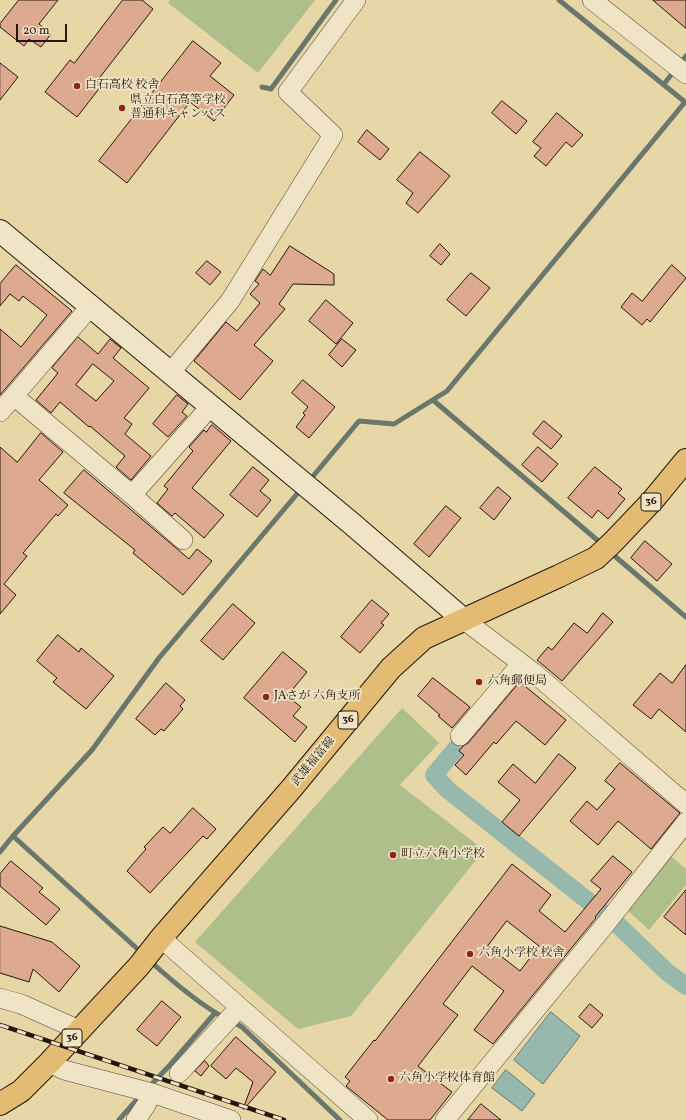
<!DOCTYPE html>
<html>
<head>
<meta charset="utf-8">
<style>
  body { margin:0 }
  #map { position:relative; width:686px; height:1120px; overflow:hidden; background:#e7d6a6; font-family:Vollkorn,serif }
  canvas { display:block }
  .scale { position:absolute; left:16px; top:24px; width:51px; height:18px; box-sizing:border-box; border:2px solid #25160e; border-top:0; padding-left:5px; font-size:12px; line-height:14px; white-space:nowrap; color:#25160e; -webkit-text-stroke:3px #efe4c5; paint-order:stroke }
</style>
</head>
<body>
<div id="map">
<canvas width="686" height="1120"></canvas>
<div class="scale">20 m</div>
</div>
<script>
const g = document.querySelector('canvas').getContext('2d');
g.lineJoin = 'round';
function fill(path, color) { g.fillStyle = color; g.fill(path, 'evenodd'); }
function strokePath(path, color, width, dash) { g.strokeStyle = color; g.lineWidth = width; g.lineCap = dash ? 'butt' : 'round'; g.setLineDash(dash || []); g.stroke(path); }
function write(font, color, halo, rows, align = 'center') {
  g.font = font + ' Vollkorn,"Noto Serif JP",serif'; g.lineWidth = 3.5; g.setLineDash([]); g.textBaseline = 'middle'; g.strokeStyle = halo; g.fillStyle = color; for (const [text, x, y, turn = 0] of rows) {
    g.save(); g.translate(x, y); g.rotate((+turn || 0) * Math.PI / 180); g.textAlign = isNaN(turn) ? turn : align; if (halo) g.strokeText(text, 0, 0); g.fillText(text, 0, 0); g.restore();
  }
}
fill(new Path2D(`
  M 170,0 L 315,0 L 258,73 L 168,3 Z
  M 402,708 L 439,743 L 400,785 L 484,850 L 351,1016 L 298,1029 L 195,942 Z
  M 668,854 L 686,869 L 686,885 L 649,930 L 624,907 Z`), '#afbf8b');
const water = new Path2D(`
  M 551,1012 L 580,1036 L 543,1084 L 514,1060 Z
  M 506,1070 L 535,1094 L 522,1111 L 492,1088 Z`);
fill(water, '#97b8ad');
strokePath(water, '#69776d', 1);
strokePath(new Path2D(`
  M 664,84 L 686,56
  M 262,87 L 271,89 L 336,0
  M 433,400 L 603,545
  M 309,481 L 359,421 L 394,424 L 447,391 L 685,102 L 559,0
  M 610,552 L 686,617
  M 0,852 L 13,836
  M 143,954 L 13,836 L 92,750 L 159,658 L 302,488
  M 150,961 C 171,980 200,1005 225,1018
  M 232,1021 L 242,1027 L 340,1120
  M 148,1088 L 170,1065 L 215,1013
  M 119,1120 L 141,1095`), '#69776d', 5);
strokePath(new Path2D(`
  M 460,744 L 434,775 L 448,790 L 616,923 L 667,972 L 686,986`), '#97b8ad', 18);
const building = new Path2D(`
  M 19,0 L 58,0 L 39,24 L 51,34 L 41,47 L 29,39 L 24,46 L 0,27 L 0,24 Z
  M 123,0 L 142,0 L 153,9 L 97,81 L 102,85 L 77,117 L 45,92 L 70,60 L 74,63 Z
  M 653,0 L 686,0 L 686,28 Z
  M 193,41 L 221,63 L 210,76 L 234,95 L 214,121 L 190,102 L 127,183 L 99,161 Z
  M 0,63 L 18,77 L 0,100 Z
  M 502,101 L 527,121 L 516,134 L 492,113 Z
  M 557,113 L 583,135 L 572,147 L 566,142 L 546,166 L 534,156 L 541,148 L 533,142 Z
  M 367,130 L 389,149 L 380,160 L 358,142 Z
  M 420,152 L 450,176 L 418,213 L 406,203 L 413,193 L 397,180 Z
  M 440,244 L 450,254 L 441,265 L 430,256 Z
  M 290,246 L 334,274 L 334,285 L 293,284 L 279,304 L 285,309 L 254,345 L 273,361 L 240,400 L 194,361 L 226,322 L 237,331 L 260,303 L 250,294 L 259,284 L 255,281 L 263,269 L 270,275 Z
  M 207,261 L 221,272 L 210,285 L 196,273 Z
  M 16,265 L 72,311 L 0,395 L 0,329 L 21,347 L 47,315 L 23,296 L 19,301 L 10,294 L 0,306 L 0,284 Z
  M 672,265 L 686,278 L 650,322 L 647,319 L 642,325 L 621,307 L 632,293 L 642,301 Z
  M 471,273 L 490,288 L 466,316 L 447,300 Z
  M 326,300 L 353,323 L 336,344 L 309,321 Z
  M 78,337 L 98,354 L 110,339 L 121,348 L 113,358 L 149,388 L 124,418 L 132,424 L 125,434 L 151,456 L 131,480 L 116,467 L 125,456 L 90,426 L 89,427 L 60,402 L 51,413 L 36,400 L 58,373 L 52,368 ZM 93,364 L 114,381 L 96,401 L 76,385 Z
  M 342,339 L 356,350 L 342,367 L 329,355 Z
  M 303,380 L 335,407 L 309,438 L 296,427 L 305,415 L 303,413 L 308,407 L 292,393 Z
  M 177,395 L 188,404 L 182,412 L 187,416 L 168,437 L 153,424 Z
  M 544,421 L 562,436 L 551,449 L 533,434 Z
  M 212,425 L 231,441 L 192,488 L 224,515 L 204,538 L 175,513 L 172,516 L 157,503 L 168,489 L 164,486 L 193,451 L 189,447 L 204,430 L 206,432 Z
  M 41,433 L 63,452 L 39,480 L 68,505 L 58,516 L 56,514 L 23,553 L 27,556 L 4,584 L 16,595 L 0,614 L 0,447 L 17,462 Z
  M 538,447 L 558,464 L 542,482 L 522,465 Z
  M 253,467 L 269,480 L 260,491 L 271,500 L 257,517 L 230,495 Z
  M 595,467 L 622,489 L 618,493 L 625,499 L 608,519 L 598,510 L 592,518 L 568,498 Z
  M 84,470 L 189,559 L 197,549 L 212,561 L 183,595 L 133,553 L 135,550 L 64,493 Z
  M 498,487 L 511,498 L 494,520 L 480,508 Z
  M 446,506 L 461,518 L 429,557 L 414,544 Z
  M 645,541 L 672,564 L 657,581 L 631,558 Z
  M 372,600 L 389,614 L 381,623 L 384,625 L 360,653 L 341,637 Z
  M 233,604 L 255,623 L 223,660 L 201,641 Z
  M 603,613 L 613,622 L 562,681 L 537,660 L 548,647 L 552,650 L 574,623 L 587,633 Z
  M 58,635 L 79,652 L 81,648 L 114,676 L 86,709 L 53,682 L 57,678 L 37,661 Z
  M 283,652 L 307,672 L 287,696 L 301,707 L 293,716 L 307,727 L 295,742 L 244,698 Z
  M 686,665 L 686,732 L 659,709 L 651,719 L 633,705 L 660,673 L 672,683 Z
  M 433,678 L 470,707 L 452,728 L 438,716 L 440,715 L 418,696 Z
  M 520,682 L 566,720 L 545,745 L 516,721 L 496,744 L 494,742 L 466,775 L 455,765 L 464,755 L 459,751 L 463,746 L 468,743 Z
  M 166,683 L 185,700 L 180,706 L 183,709 L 164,731 L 161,729 L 155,735 L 136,719 Z
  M 559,754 L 576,768 L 519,836 L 502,822 L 520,800 L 498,782 L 513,764 L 535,783 Z
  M 620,763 L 680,813 L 651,849 L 618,821 L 598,845 L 570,821 L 587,801 L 597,810 L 615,789 L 605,781 Z
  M 193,808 L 216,829 L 207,839 L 203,836 L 150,893 L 127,871 L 146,849 L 144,847 L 163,827 L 170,833 Z
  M 613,856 L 632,872 L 595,917 L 596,918 L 493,1044 L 474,1030 L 504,991 L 472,966 L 443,1004 L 458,1015 L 418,1066 L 452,1092 L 430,1120 L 388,1120 L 346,1086 L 350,1081 L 345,1077 L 374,1040 L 375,1041 L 512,864 L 551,895 L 539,911 L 565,932 L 601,889 L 591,881 ZM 507,921 L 539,946 L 520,971 L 488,946 Z
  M 11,861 L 43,888 L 39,892 L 60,909 L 46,925 L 0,886 L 0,874 Z
  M 686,890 L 686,935 L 664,917 Z
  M 0,926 L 52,942 L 80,966 L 59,992 L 33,969 L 29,982 L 0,973 Z
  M 162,1001 L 181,1017 L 157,1046 L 137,1030 Z
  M 590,1004 L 603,1015 L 592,1028 L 579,1017 Z
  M 236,1037 L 276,1072 L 244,1109 L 243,1109 L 253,1082 L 236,1068 L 226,1079 L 211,1066 Z
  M 205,1061 L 209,1066 L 201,1076 L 195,1071 Z
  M 481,1104 L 501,1120 L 468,1120 Z`);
fill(building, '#dda98f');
strokePath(building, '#25160e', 1);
const street = new Path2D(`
  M 592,0 L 686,74
  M 170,373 L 230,301 L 333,135 L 288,92 L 356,0
  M 14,396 L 132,495 L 183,540
  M 0,412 L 90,307
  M 132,495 L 210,407
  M 464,620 L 533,672 L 686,804
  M 460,736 L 521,664
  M 161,938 L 368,1120
  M 0,998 L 21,1004 L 79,1030
  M 49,1063 L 64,1070 L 152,1093 L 231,1120
  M 179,1073 L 239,1008
  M 136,1120 L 146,1105 L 152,1093
  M 445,1120 L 605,925 L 686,822`);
const secondary = new Path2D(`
  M 0,231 L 351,523 L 464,620`);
const primary = new Path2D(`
  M 0,1104 L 21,1091 L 49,1063 L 139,966 L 161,938 L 291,789 L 391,668 L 424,638 L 559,576 L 596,558 L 613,542 L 653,500 L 686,460`);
strokePath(street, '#564634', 20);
strokePath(secondary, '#25160e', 24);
strokePath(primary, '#25160e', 24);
strokePath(street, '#efe4c5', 19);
strokePath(secondary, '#efe4c5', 22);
strokePath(primary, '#e4bb73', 22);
const rail = new Path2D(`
  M 0,1025 L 284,1120`);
strokePath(rail, '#25160e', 4.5);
strokePath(rail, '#efe4c5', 3, [9]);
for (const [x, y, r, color] of [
  [77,86,4,"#8f2418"],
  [122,108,4,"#8f2418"],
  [479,682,4,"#8f2418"],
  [266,697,4,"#8f2418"],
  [393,855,4,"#8f2418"],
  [470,954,4,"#8f2418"],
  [391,1079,4,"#8f2418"]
]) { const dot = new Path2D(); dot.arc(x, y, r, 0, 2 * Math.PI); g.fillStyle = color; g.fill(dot); strokePath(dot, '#efe4c5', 1.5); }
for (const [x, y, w] of [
  [651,502,20],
  [348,720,20],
  [72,1038,20]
]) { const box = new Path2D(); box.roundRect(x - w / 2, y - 9, w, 18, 3); g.fillStyle = '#efe4c5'; g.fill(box); strokePath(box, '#25160e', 1); }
write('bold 11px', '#25160e', null, [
  ["36",651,502],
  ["36",348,720],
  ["36",72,1038]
]);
write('12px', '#25160e', '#efe4c5', [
  ["白石高校 校舎",85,86],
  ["県立白石高等学校",130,101],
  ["普通科キャンパス",130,115],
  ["六角郵便局",487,682],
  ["JAさが 六角支所",274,697],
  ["町立六角小学校",401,855],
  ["六角小学校 校舎",478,954],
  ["六角小学校体育館",399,1079]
], 'left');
write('12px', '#25160e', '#efe4c5', [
  ["武雄福富線",314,762,-50]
]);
</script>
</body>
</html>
